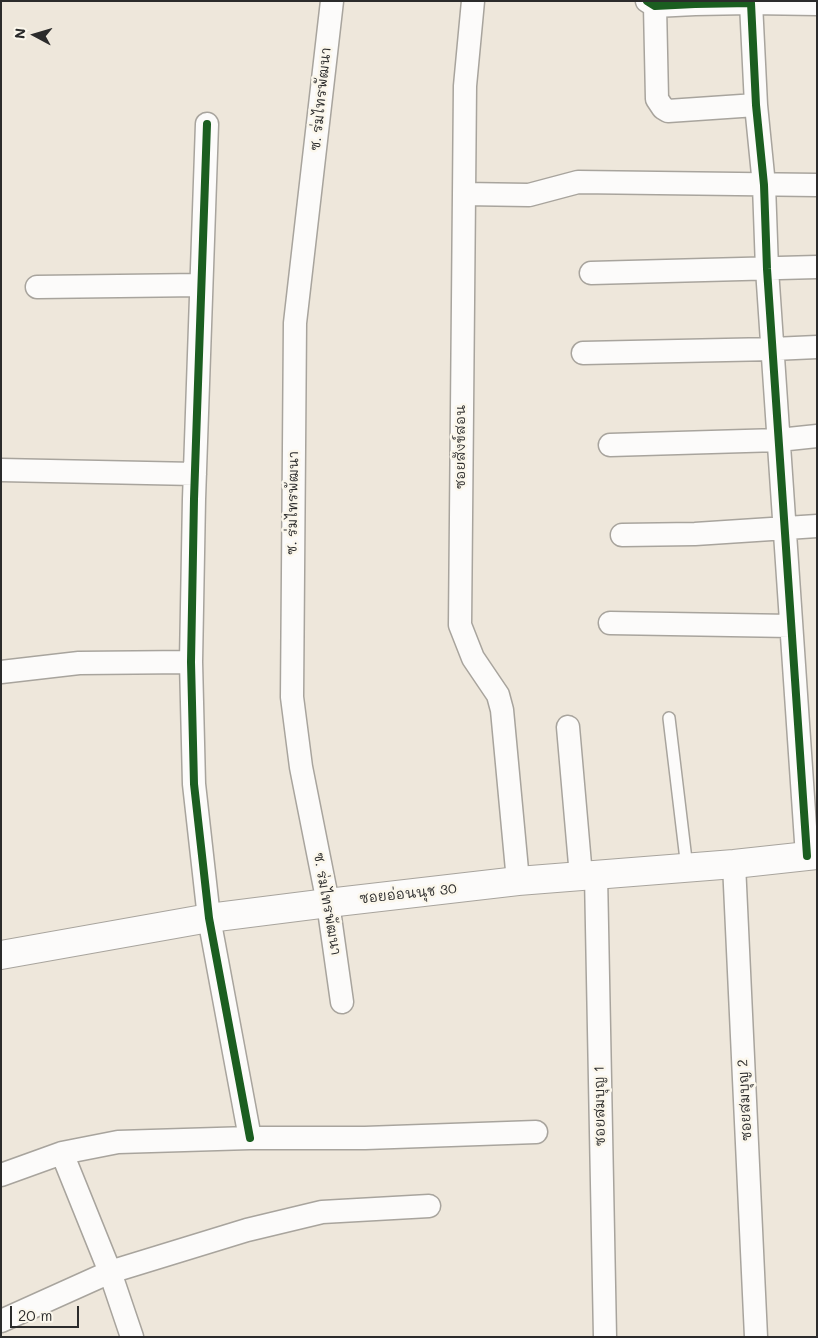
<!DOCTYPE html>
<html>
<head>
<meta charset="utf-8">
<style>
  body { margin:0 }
  #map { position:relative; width:818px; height:1338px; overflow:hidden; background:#eee7db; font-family:Mali,sans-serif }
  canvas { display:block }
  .frame { position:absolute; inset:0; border:2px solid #2b2b2b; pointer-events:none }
  .north { position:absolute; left:10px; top:10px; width:50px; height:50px; -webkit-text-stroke:4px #fbf7ec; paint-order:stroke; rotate:276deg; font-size:14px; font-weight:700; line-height:20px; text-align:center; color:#2b2b2b }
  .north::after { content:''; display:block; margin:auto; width:18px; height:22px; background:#2b2b2b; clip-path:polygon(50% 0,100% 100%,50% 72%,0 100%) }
  .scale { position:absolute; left:10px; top:1306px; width:69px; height:22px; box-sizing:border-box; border:2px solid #2b2b2b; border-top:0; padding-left:6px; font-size:15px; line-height:18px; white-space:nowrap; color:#2b2b2b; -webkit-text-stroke:4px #fbf7ec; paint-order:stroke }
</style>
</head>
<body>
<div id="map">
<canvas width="818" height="1338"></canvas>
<div class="frame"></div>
<div class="north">N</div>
<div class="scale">20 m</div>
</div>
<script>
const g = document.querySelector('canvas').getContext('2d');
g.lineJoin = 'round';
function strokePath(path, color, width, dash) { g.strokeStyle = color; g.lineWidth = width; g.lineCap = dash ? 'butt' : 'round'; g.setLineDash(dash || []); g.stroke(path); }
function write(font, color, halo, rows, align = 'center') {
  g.font = font + ' Mali,"Playpen Sans Thai",sans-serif'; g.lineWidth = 5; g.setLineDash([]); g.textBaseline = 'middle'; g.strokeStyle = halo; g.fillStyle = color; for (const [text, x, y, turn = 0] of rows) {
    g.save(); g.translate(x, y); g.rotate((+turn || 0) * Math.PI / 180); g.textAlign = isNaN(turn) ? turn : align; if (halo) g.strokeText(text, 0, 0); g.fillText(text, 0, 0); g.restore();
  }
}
const lane = new Path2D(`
  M 669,718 L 687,868`);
const street = new Path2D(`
  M 332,1 L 295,323 L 292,697 L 301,767 L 328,903 L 342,1002
  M 473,1 L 465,86 L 460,625 L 473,658 L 498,695 L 502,710 L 518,881
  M 647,1 L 655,6 L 695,4 L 751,3 L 756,105 L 764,185 L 767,269 L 807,856
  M 751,3 L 817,4
  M 655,6 L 657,99 L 663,108 L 668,111 L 756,105
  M 207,124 L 194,499 L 191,662 L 194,784 L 209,918 L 250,1138
  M 464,194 L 529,195 L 578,182 L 817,185
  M 591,273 L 817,267
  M 37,287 L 201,285
  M 583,353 L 773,349 L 817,347
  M 610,445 L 779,440 L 817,436
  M 1,470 L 195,474
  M 622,535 L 695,534 L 817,526
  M 610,623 L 791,626
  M 1,672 L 79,663 L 191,662
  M 568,727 L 581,876
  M 734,864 L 756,1337
  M 596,875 L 605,1337
  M 62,1153 L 110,1272 L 132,1337
  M 1,1175 L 62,1153 L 118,1142 L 250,1138 L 365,1138 L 536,1132
  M 1,1321 L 110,1272 L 247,1230 L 322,1212 L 429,1206`);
const secondary = new Path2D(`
  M 1,955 L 209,918 L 328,903 L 518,881 L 734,864 L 817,855`);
strokePath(lane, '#a8a49d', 14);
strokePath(street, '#a8a49d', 25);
strokePath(secondary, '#a8a49d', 30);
strokePath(lane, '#fcfbfa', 11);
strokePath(street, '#fcfbfa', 22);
strokePath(secondary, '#fcfbfa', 28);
strokePath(new Path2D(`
  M 647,1 L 655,6 L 695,4 L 751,3 L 756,105 L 764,185 L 767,269 L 807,856
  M 207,124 L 194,499 L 191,662 L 194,784 L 209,918 L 250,1138`), '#1b5e20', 8);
write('14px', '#2b2b2b', '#fbf7ec', [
  ["ซ. ร่มไทรพัฒนา",321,99,-84],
  ["ซอยสังข์สอน",461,447,-90],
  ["ซ. ร่มไทรพัฒนา",293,503,-89],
  ["ซอยอ่อนนุช 30",408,894,-6],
  ["ซ. ร่มไทรพัฒนา",327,904,80],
  ["ซอยสมบุญ 2",745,1100,-93],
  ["ซอยสมบุญ 1",600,1106,-91]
]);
</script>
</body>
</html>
